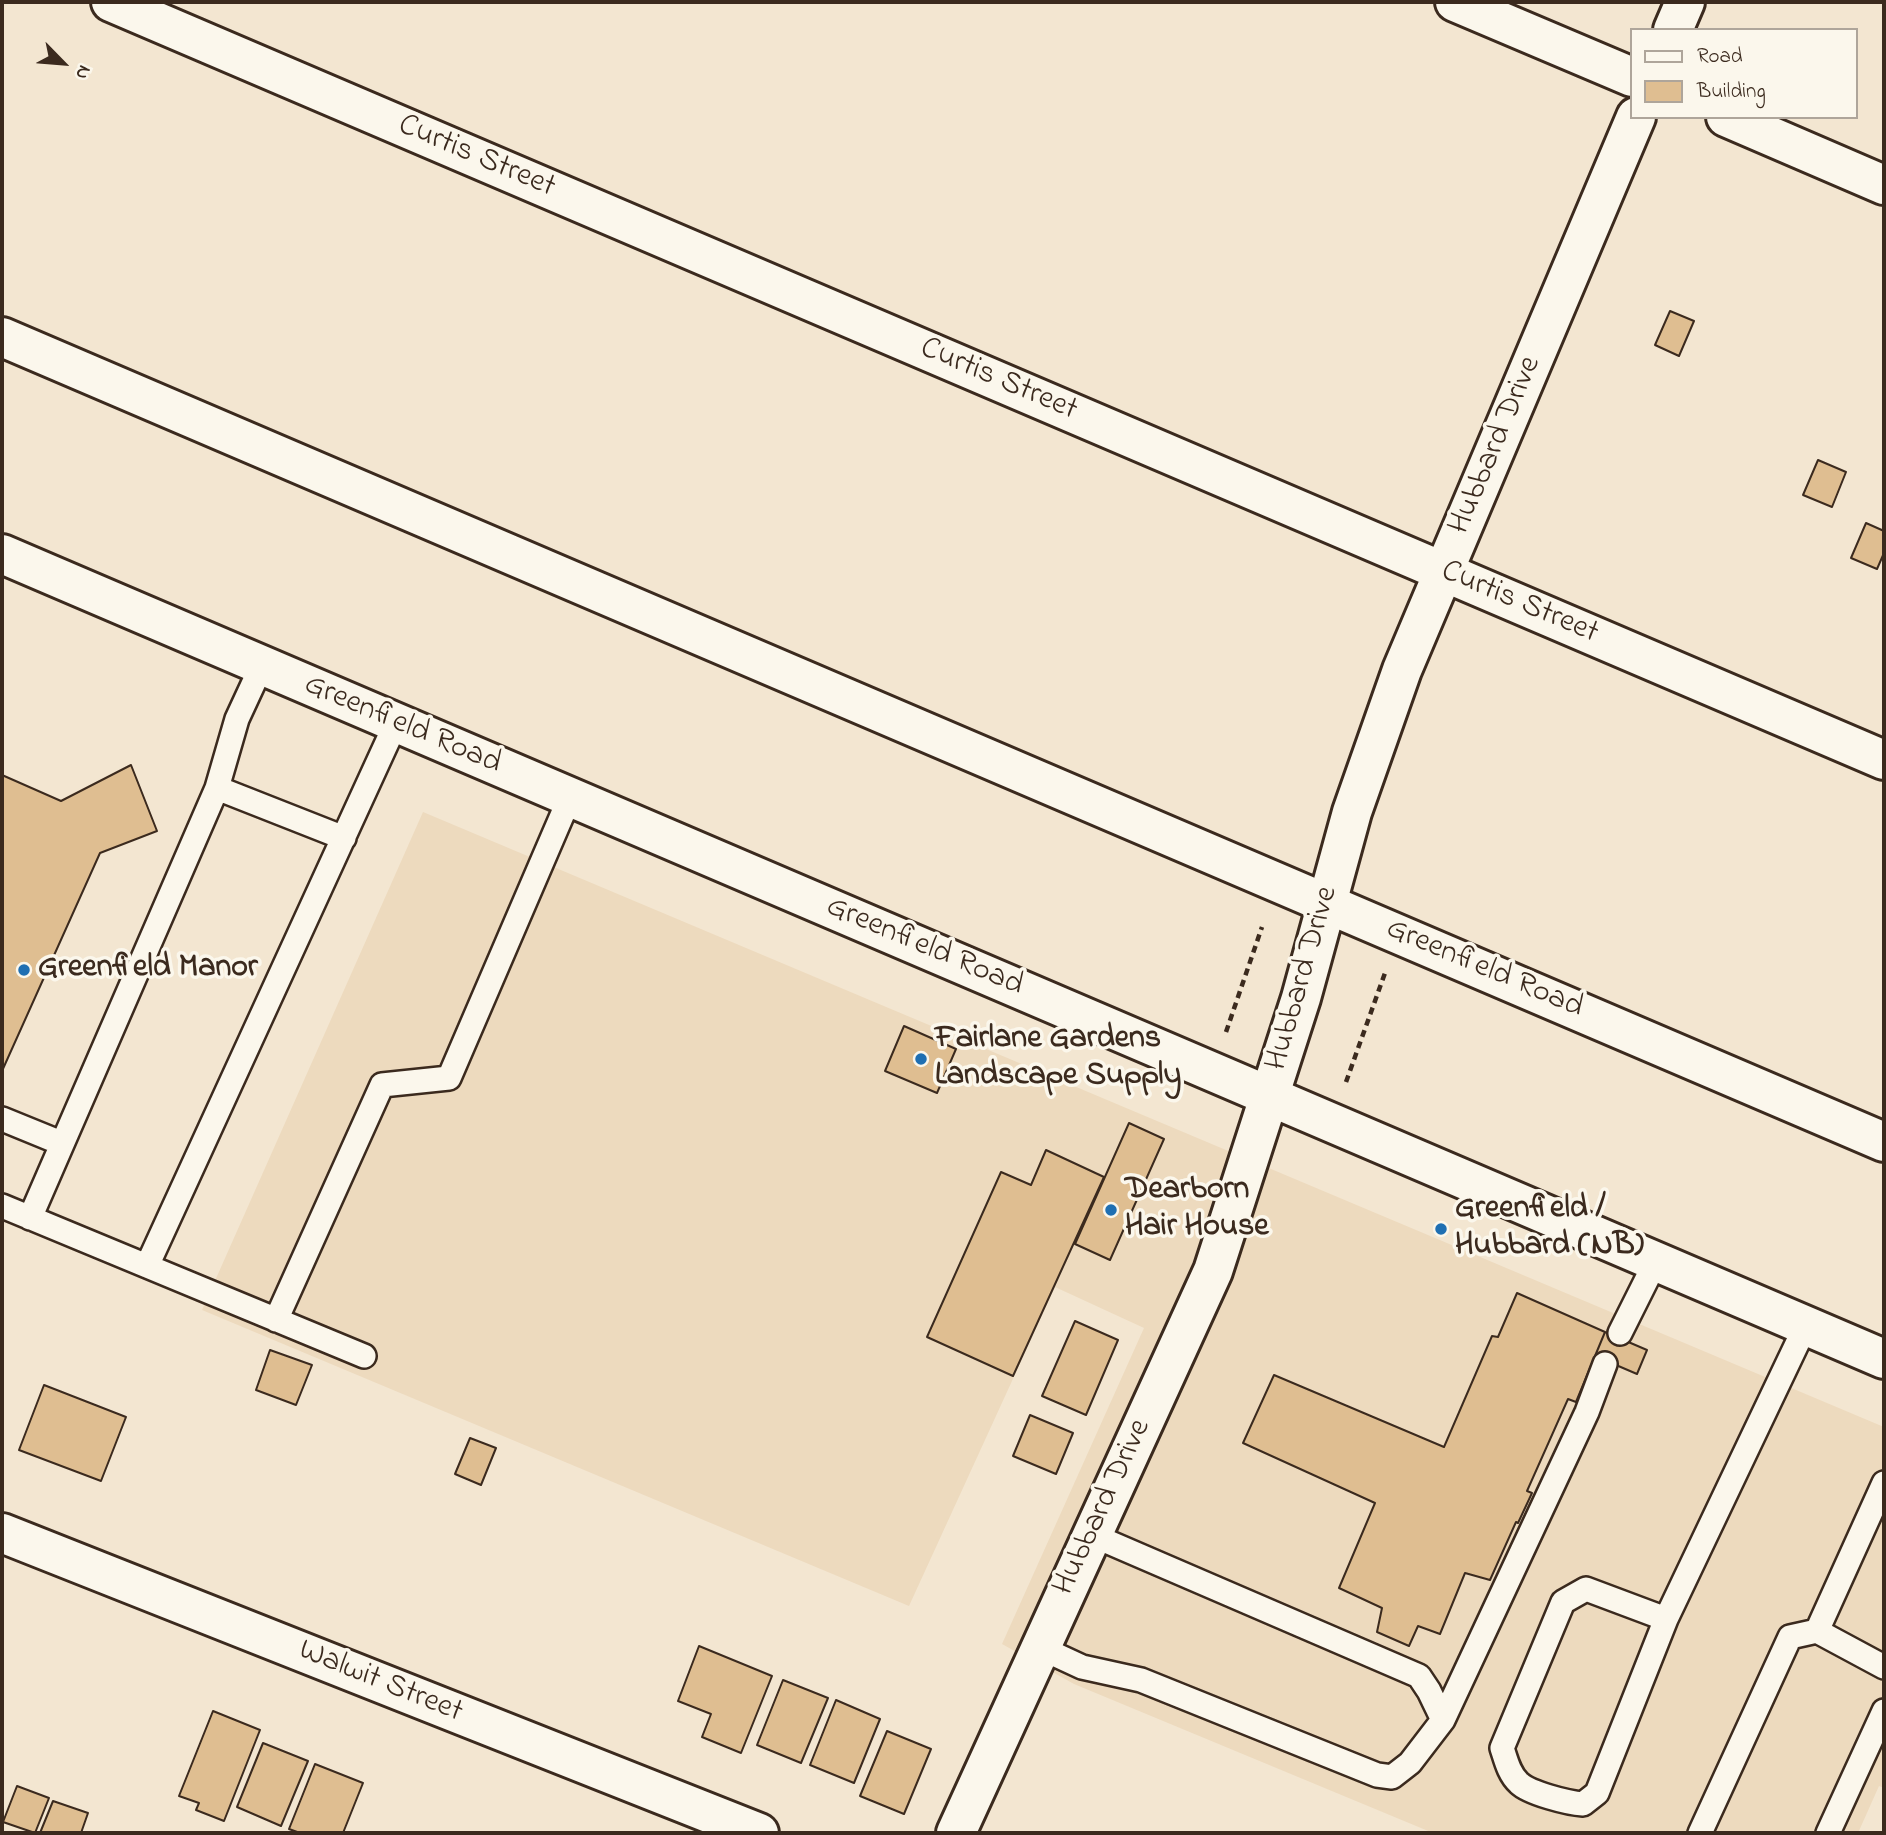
<!DOCTYPE html>
<html>
<head>
<meta charset="utf-8">
<style>
  body { margin:0 }
  #map { position:relative; width:1886px; height:1835px; overflow:hidden; background:#f3e6d1; font-family:"Indie Flower",sans-serif }
  canvas { display:block }
  .frame { position:absolute; inset:0; border:4px solid #3b2a1e; pointer-events:none }
  .legend { position:absolute; left:1630px; top:28px; width:228px; height:91px; box-sizing:border-box; background:#fbf7ec; border:2px solid #aea59a; margin:0; padding:9px 12px; list-style:none; font-size:21px; color:#3b2a1e }
  .legend li { display:flex; align-items:center; gap:14px; height:35px }
  .legend b { width:35px; border:2px solid #aea59a }
  .north { position:absolute; left:28px; top:28px; width:70px; height:70px; -webkit-text-stroke:5px #fbf7ec; paint-order:stroke; rotate:115deg; font-size:19px; font-weight:700; line-height:28px; text-align:center; color:#3b2a1e }
  .north::after { content:''; display:block; margin:auto; width:24px; height:32px; background:#3b2a1e; clip-path:polygon(50% 0,100% 100%,50% 72%,0 100%) }
</style>
</head>
<body>
<div id="map">
<canvas width="1886" height="1835"></canvas>
<div class="frame"></div>
<ul class="legend">
<li><b style="height:9px;background:#fbf7ec"></b>Road</li>
<li><b style="height:19px;background:#dfbe91"></b>Building</li>
</ul>
<div class="north">N</div>
</div>
<script>
const g = document.querySelector('canvas').getContext('2d');
g.lineJoin = 'round';
function fill(path, color) { g.fillStyle = color; g.fill(path, 'evenodd'); }
function strokePath(path, color, width, dash) { g.strokeStyle = color; g.lineWidth = width; g.lineCap = dash ? 'butt' : 'round'; g.setLineDash(dash || []); g.stroke(path); }
function write(font, color, halo, rows, align = 'center') {
  g.font = font + ' "Indie Flower",sans-serif'; g.lineWidth = 7; g.setLineDash([]); g.textBaseline = 'middle'; g.strokeStyle = halo; g.fillStyle = color; for (const [text, x, y, turn = 0] of rows) {
    g.save(); g.translate(x, y); g.rotate((+turn || 0) * Math.PI / 180); g.textAlign = isNaN(turn) ? turn : align; if (halo) g.strokeText(text, 0, 0); g.fillText(text, 0, 0); g.restore();
  }
}
fill(new Path2D(`
  M 423,812 L 1884,1427 L 1884,1788 L 1879,1786 L 1858,1833 L 1433,1833 L 1074,1684 L 1002,1644 L 1144,1328 L 1055,1287 L 909,1606 L 202,1310 Z`), '#eddabe');
const building = new Path2D(`
  M 1670,311 L 1694,321 L 1679,356 L 1655,345 Z
  M 1818,460 L 1846,472 L 1832,507 L 1803,495 Z
  M 1866,523 L 1884,531 L 1884,553 L 1877,569 L 1851,558 Z
  M 131,765 L 157,831 L 100,853 L 2,1071 L 2,775 L 61,801 Z
  M 904,1026 L 956,1049 L 937,1093 L 885,1071 Z
  M 1129,1123 L 1164,1139 L 1110,1260 L 1075,1244 Z
  M 1046,1150 L 1104,1177 L 1013,1376 L 927,1337 L 1001,1172 L 1031,1185 Z
  M 1517,1293 L 1605,1332 L 1576,1402 L 1568,1399 L 1527,1491 L 1532,1493 L 1518,1523 L 1516,1522 L 1490,1580 L 1465,1573 L 1440,1634 L 1418,1626 L 1409,1646 L 1377,1632 L 1382,1608 L 1339,1588 L 1375,1503 L 1243,1443 L 1274,1375 L 1444,1447 L 1492,1336 L 1498,1337 Z
  M 1075,1321 L 1118,1340 L 1086,1415 L 1042,1396 Z
  M 1605,1332 L 1647,1350 L 1637,1374 L 1595,1356 Z
  M 270,1350 L 312,1365 L 296,1405 L 256,1390 Z
  M 44,1385 L 126,1417 L 101,1481 L 19,1450 Z
  M 1030,1415 L 1073,1433 L 1056,1474 L 1013,1456 Z
  M 470,1438 L 496,1448 L 481,1485 L 455,1474 Z
  M 699,1646 L 772,1676 L 741,1753 L 702,1737 L 711,1714 L 678,1701 Z
  M 783,1680 L 828,1698 L 801,1763 L 757,1745 Z
  M 836,1700 L 880,1719 L 854,1783 L 810,1765 Z
  M 213,1711 L 260,1730 L 224,1821 L 196,1810 L 199,1803 L 179,1796 Z
  M 887,1731 L 931,1749 L 904,1814 L 860,1796 Z
  M 263,1743 L 308,1761 L 281,1826 L 237,1807 Z
  M 315,1764 L 363,1783 L 343,1833 L 300,1833 L 289,1829 Z
  M 17,1786 L 49,1798 L 35,1833 L 3,1822 Z
  M 53,1801 L 88,1813 L 81,1833 L 40,1833 Z`);
fill(building, '#dfbe91');
strokePath(building, '#3b2a1e', 2);
const service = new Path2D(`
  M 262,665 L 237,719 L 217,788 L 344,838
  M 2,1119 L 61,1143
  M 2,1206 L 364,1356
  M 30,1218 L 217,788
  M 147,1266 L 396,723
  M 276,1320 L 382,1085 L 449,1078 L 570,797
  M 1620,1333 L 1656,1261
  M 1092,1535 L 1419,1676 L 1429,1691 L 1443,1720
  M 1666,1619 L 1586,1589 L 1563,1602 L 1502,1748 C 1506,1760 1509,1774 1519,1783 C 1529,1793 1568,1803 1583,1804 L 1597,1793 L 1666,1619 L 1806,1325
  M 1817,1631 L 1884,1667
  M 1041,1648 L 1082,1667 L 1141,1680 L 1377,1775 L 1392,1777 L 1410,1763 L 1443,1720 L 1587,1412 L 1605,1364
  M 1700,1833 L 1790,1637 L 1817,1631 L 1884,1483
  M 1828,1833 L 1884,1711`);
const minor = new Path2D(`
  M 111,2 L 1884,760
  M 1455,2 L 1632,77
  M 1726,117 L 1884,185
  M 2,1533 L 759,1833`);
const tertiary = new Path2D(`
  M 1673,30 L 1685,2
  M 956,1833 L 1213,1271 L 1301,998 L 1352,812 L 1402,670 L 1636,117`);
const secondary = new Path2D(`
  M 2,337 L 1884,1142
  M 2,554 L 1884,1359`);
strokePath(service, '#3b2a1e', 28);
strokePath(minor, '#3b2a1e', 44);
strokePath(tertiary, '#3b2a1e', 44);
strokePath(secondary, '#3b2a1e', 44);
strokePath(new Path2D(`
  M 1226,1032 L 1262,927
  M 1346,1082 L 1385,973`), '#3b2a1e', 4.5, [7, 5]);
strokePath(service, '#fbf7ec', 23);
strokePath(minor, '#fbf7ec', 38);
strokePath(tertiary, '#fbf7ec', 38);
strokePath(secondary, '#fbf7ec', 38);
for (const [x, y, r, color] of [
  [24,970,7,"#1f6fb2"],
  [921,1059,7,"#1f6fb2"],
  [1111,1210,7,"#1f6fb2"],
  [1441,1229,7,"#1f6fb2"]
]) { const dot = new Path2D(); dot.arc(x, y, r, 0, 2 * Math.PI); g.fillStyle = color; g.fill(dot); strokePath(dot, '#fbf7ec', 2.5); }
write('32px', '#3b2a1e', '#fbf7ec', [
  ["Curtis Street",476,158,23],
  ["Curtis Street",998,381,23],
  ["Hubbard Drive",1497,446,-67],
  ["Curtis Street",1519,604,23],
  ["Greenfield Road",402,726,23],
  ["Greenfield Road",924,948,23],
  ["Greenfield Road",1484,970,23],
  ["Hubbard Drive",1304,979,-74],
  ["Hubbard Drive",1104,1508,-65],
  ["Walwit Street",380,1683,22]
]);
write('bold 32px', '#3b2a1e', '#fbf7ec', [
  ["Greenfield Manor",38,970],
  ["Fairlane Gardens",935,1041],
  ["Landscape Supply",935,1078],
  ["Dearborn",1125,1192],
  ["Hair House",1125,1229],
  ["Greenfield /",1455,1211],
  ["Hubbard (NB)",1455,1248]
], 'left');
</script>
</body>
</html>
